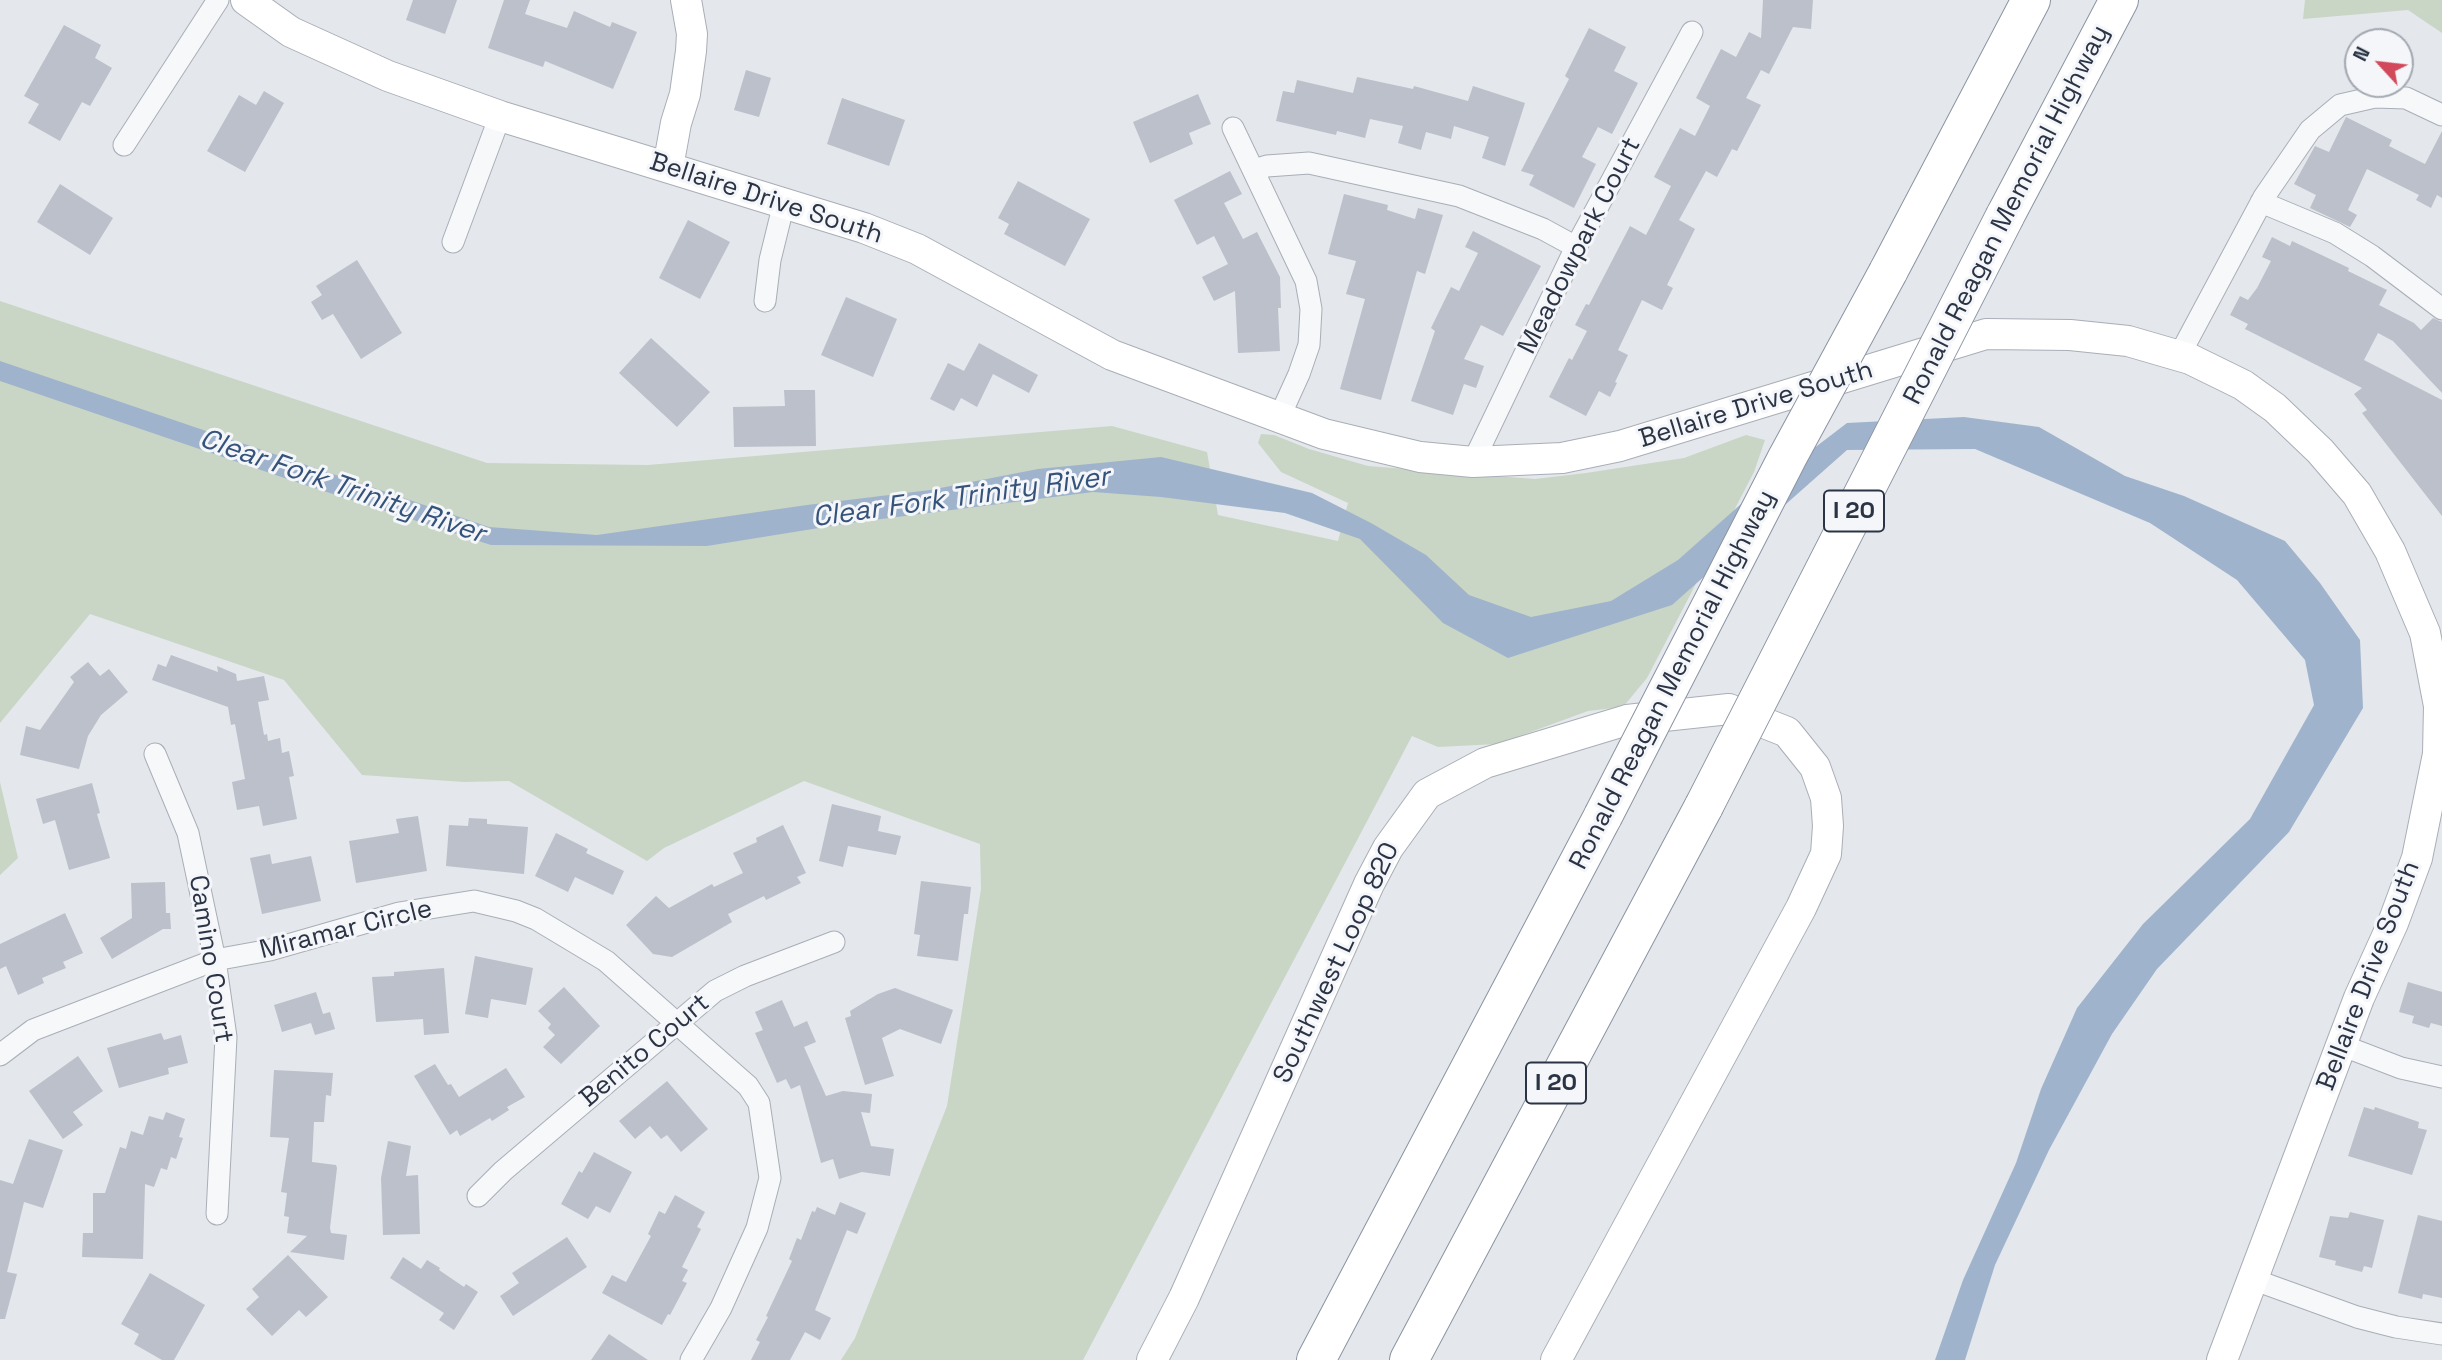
<!DOCTYPE html>
<html>
<head>
<meta charset="utf-8">
<style>
  body { margin:0 }
  #map { position:relative; width:2442px; height:1360px; overflow:hidden; background:#e4e7ec; font-family:"Space Grotesk",sans-serif }
  canvas { display:block }
  .north { position:absolute; left:2344px; top:28px; width:70px; height:70px; box-sizing:border-box; background:#f4f6f9; border:2px solid #a4a8b1; border-radius:50%; rotate:297deg; font-size:19px; font-weight:700; line-height:28px; text-align:center; color:#2b3445 }
  .north::after { content:''; display:block; margin:auto; width:24px; height:32px; background:#d1495b; clip-path:polygon(50% 0,100% 100%,50% 72%,0 100%) }
</style>
</head>
<body>
<div id="map">
<canvas width="2442" height="1360"></canvas>
<div class="north">N</div>
</div>
<script>
const g = document.querySelector('canvas').getContext('2d');
g.lineJoin = 'round';
function fill(path, color) { g.fillStyle = color; g.fill(path, 'evenodd'); }
function strokePath(path, color, width, dash) { g.strokeStyle = color; g.lineWidth = width; g.lineCap = dash ? 'butt' : 'round'; g.setLineDash(dash || []); g.stroke(path); }
function write(font, color, halo, rows, align = 'center') {
  g.font = font + ' "Space Grotesk",sans-serif'; g.lineWidth = 6; g.setLineDash([]); g.textBaseline = 'middle'; g.strokeStyle = halo; g.fillStyle = color; for (const [text, x, y, turn = 0] of rows) {
    g.save(); g.translate(x, y); g.rotate((+turn || 0) * Math.PI / 180); g.textAlign = isNaN(turn) ? turn : align; if (halo) g.strokeText(text, 0, 0); g.fillText(text, 0, 0); g.restore();
  }
}
fill(new Path2D(`
  M 2305,0 L 2442,0 L 2442,33 L 2408,10 L 2303,19 Z
  M 0,301 L 487,463 L 648,465 L 1112,426 L 1207,452 L 1218,515 L 1338,541 L 1348,503 L 1281,472 L 1258,443 L 1261,434 L 1274,435 L 1309,449 L 1368,466 L 1535,479 L 1586,473 L 1684,458 L 1746,435 L 1765,440 L 1754,472 L 1647,678 L 1623,707 L 1588,711 L 1498,744 L 1438,747 L 1412,736 L 1083,1360 L 841,1360 L 855,1338 L 947,1106 L 981,889 L 980,844 L 804,781 L 664,848 L 647,861 L 509,781 L 464,782 L 362,775 L 284,680 L 90,614 L 0,723 Z
  M 0,782 L 18,858 L 0,875 Z`), '#c9d6c5');
fill(new Path2D(`
  M 0,361 L 489,527 L 597,535 L 807,505 L 930,490 L 1038,469 L 1161,457 L 1312,493 L 1371,523 L 1426,555 L 1469,595 L 1531,617 L 1611,601 L 1678,560 L 1741,504 L 1847,423 L 1964,417 L 2039,427 L 2125,476 L 2184,496 L 2285,541 L 2320,583 L 2360,640 L 2363,708 L 2289,832 L 2157,969 L 2112,1034 L 2049,1150 L 1995,1265 L 1965,1360 L 1935,1360 L 1963,1280 L 2016,1163 L 2041,1089 L 2077,1008 L 2143,924 L 2250,819 L 2314,705 L 2305,660 L 2237,580 L 2150,523 L 1975,449 L 1847,450 L 1672,605 L 1508,658 L 1443,623 L 1360,539 L 1285,513 L 1161,497 L 1093,492 L 850,523 L 707,546 L 491,545 L 299,483 L 0,381 Z`), '#9fb4cc');
fill(new Path2D(`
  M 413,0 L 457,0 L 445,34 L 406,20 Z
  M 504,0 L 530,0 L 525,14 L 567,28 L 574,11 L 610,27 L 612,22 L 637,32 L 613,89 L 545,61 L 543,67 L 488,48 Z
  M 1763,0 L 1813,0 L 1811,29 L 1793,27 L 1769,74 L 1761,70 L 1746,98 L 1761,105 L 1737,151 L 1732,149 L 1717,177 L 1706,171 L 1679,220 L 1695,229 L 1667,285 L 1673,288 L 1662,310 L 1642,300 L 1618,350 L 1628,355 L 1615,382 L 1617,383 L 1610,397 L 1599,391 L 1586,416 L 1549,397 L 1569,358 L 1572,360 L 1587,331 L 1575,325 L 1586,304 L 1589,305 L 1630,226 L 1646,235 L 1671,186 L 1654,177 L 1680,128 L 1695,136 L 1710,106 L 1696,98 L 1721,49 L 1736,57 L 1749,32 L 1761,38 Z
  M 64,25 L 101,45 L 95,58 L 112,68 L 90,106 L 82,102 L 60,141 L 28,123 L 39,104 L 24,96 Z
  M 1589,28 L 1626,47 L 1614,71 L 1638,83 L 1612,134 L 1598,127 L 1582,157 L 1596,164 L 1574,208 L 1529,185 L 1534,175 L 1521,171 L 1569,79 L 1565,76 Z
  M 746,70 L 771,78 L 759,117 L 734,110 Z
  M 1357,77 L 1413,89 L 1414,86 L 1468,101 L 1473,86 L 1525,103 L 1505,166 L 1482,158 L 1489,137 L 1454,126 L 1451,139 L 1426,132 L 1421,150 L 1398,143 L 1403,126 L 1370,119 L 1365,138 L 1337,131 L 1336,135 L 1276,121 L 1283,91 L 1294,93 L 1297,80 L 1353,93 Z
  M 264,91 L 284,103 L 245,172 L 207,151 L 239,95 L 256,105 Z
  M 1198,94 L 1211,124 L 1189,133 L 1193,144 L 1150,163 L 1133,122 Z
  M 842,98 L 905,120 L 889,166 L 827,144 Z
  M 2346,117 L 2392,140 L 2389,146 L 2425,164 L 2442,131 L 2442,198 L 2437,195 L 2431,208 L 2416,200 L 2419,195 L 2367,169 L 2348,210 L 2357,215 L 2350,227 L 2310,208 L 2316,195 L 2294,184 L 2315,146 L 2329,152 Z
  M 1230,171 L 1242,194 L 1224,203 L 1243,239 L 1257,232 L 1280,277 L 1281,308 L 1278,308 L 1280,351 L 1238,353 L 1235,291 L 1214,301 L 1202,277 L 1228,264 L 1214,236 L 1197,245 L 1174,200 Z
  M 1018,181 L 1090,219 L 1065,266 L 1004,234 L 1009,224 L 998,218 Z
  M 60,184 L 113,218 L 90,255 L 37,222 Z
  M 1344,194 L 1388,205 L 1387,210 L 1415,219 L 1418,208 L 1443,215 L 1425,274 L 1417,271 L 1381,400 L 1340,389 L 1365,299 L 1346,294 L 1356,261 L 1328,254 Z
  M 688,220 L 730,242 L 700,299 L 659,278 Z
  M 1473,231 L 1541,266 L 1503,336 L 1481,325 L 1464,359 L 1484,366 L 1476,388 L 1464,384 L 1453,415 L 1411,401 L 1435,331 L 1431,328 L 1451,287 L 1459,291 L 1478,253 L 1465,247 Z
  M 2272,237 L 2290,246 L 2292,241 L 2349,268 L 2348,271 L 2387,290 L 2379,305 L 2414,323 L 2421,330 L 2433,318 L 2442,322 L 2442,393 L 2393,341 L 2378,333 L 2364,360 L 2442,400 L 2442,516 L 2362,413 L 2367,410 L 2354,394 L 2362,388 L 2245,329 L 2248,324 L 2230,315 L 2240,296 L 2248,300 L 2257,288 L 2271,261 L 2262,257 Z
  M 357,260 L 402,333 L 361,359 L 333,314 L 322,320 L 311,302 L 322,295 L 316,286 Z
  M 846,297 L 897,319 L 873,377 L 821,355 Z
  M 651,338 L 710,392 L 677,427 L 619,373 Z
  M 979,343 L 1038,375 L 1029,393 L 993,374 L 977,407 L 961,398 L 954,411 L 930,399 L 948,363 L 964,371 Z
  M 784,390 L 815,390 L 816,446 L 734,447 L 733,407 L 785,406 Z
  M 171,655 L 218,672 L 217,666 L 236,674 L 237,681 L 264,676 L 269,700 L 258,702 L 264,735 L 267,734 L 268,741 L 280,738 L 282,753 L 289,751 L 294,776 L 289,777 L 297,819 L 263,826 L 259,806 L 237,810 L 232,782 L 245,779 L 235,724 L 231,725 L 228,707 L 152,680 L 158,664 L 166,667 Z
  M 88,662 L 100,676 L 109,669 L 128,692 L 101,715 L 88,736 L 79,769 L 20,755 L 26,726 L 40,730 L 74,682 L 70,677 Z
  M 92,783 L 100,813 L 97,814 L 110,858 L 69,870 L 55,820 L 43,824 L 36,799 Z
  M 832,804 L 881,816 L 878,831 L 901,836 L 896,855 L 848,846 L 843,867 L 819,861 Z
  M 418,816 L 427,871 L 356,883 L 349,841 L 399,833 L 396,819 Z
  M 469,818 L 487,819 L 487,824 L 528,827 L 524,874 L 446,866 L 449,825 L 468,826 Z
  M 783,825 L 806,873 L 797,877 L 801,883 L 766,900 L 764,896 L 728,914 L 732,922 L 672,957 L 653,954 L 626,925 L 656,896 L 669,908 L 712,884 L 714,887 L 743,873 L 733,853 L 757,842 L 756,838 Z
  M 556,833 L 588,849 L 586,853 L 624,871 L 613,895 L 575,877 L 568,892 L 535,876 Z
  M 270,854 L 272,864 L 311,856 L 321,901 L 262,914 L 250,858 Z
  M 921,881 L 971,887 L 968,914 L 964,914 L 958,961 L 917,956 L 920,935 L 914,934 Z
  M 165,882 L 166,913 L 170,913 L 171,929 L 163,929 L 112,959 L 100,938 L 132,918 L 131,883 Z
  M 65,913 L 83,953 L 63,962 L 66,968 L 42,978 L 44,983 L 18,995 L 6,966 L 0,969 L 0,944 Z
  M 475,956 L 533,968 L 526,1005 L 491,999 L 488,1018 L 465,1014 Z
  M 444,968 L 449,1033 L 424,1035 L 423,1019 L 376,1022 L 372,977 L 394,976 L 394,972 Z
  M 2408,982 L 2442,992 L 2442,1026 L 2431,1023 L 2429,1028 L 2412,1023 L 2414,1016 L 2399,1012 Z
  M 564,987 L 600,1026 L 561,1064 L 543,1047 L 555,1035 L 548,1028 L 551,1024 L 538,1011 Z
  M 895,988 L 953,1010 L 941,1044 L 900,1029 L 882,1038 L 894,1076 L 865,1085 L 845,1018 L 851,1016 L 850,1011 L 878,994 Z
  M 316,992 L 323,1014 L 330,1012 L 335,1029 L 315,1035 L 311,1023 L 282,1032 L 274,1005 Z
  M 782,1000 L 794,1027 L 807,1021 L 816,1042 L 804,1047 L 826,1096 L 843,1091 L 872,1094 L 870,1113 L 861,1112 L 871,1146 L 894,1149 L 890,1176 L 862,1172 L 839,1179 L 833,1159 L 821,1163 L 800,1085 L 791,1089 L 786,1079 L 777,1083 L 755,1033 L 763,1030 L 755,1012 Z
  M 161,1033 L 164,1040 L 181,1035 L 188,1063 L 168,1068 L 169,1074 L 119,1088 L 107,1048 Z
  M 78,1056 L 103,1091 L 73,1112 L 83,1125 L 63,1139 L 29,1091 Z
  M 435,1064 L 448,1085 L 451,1084 L 459,1097 L 506,1068 L 525,1097 L 507,1107 L 509,1110 L 492,1121 L 490,1118 L 460,1136 L 457,1130 L 450,1135 L 414,1076 Z
  M 274,1070 L 333,1073 L 331,1096 L 326,1095 L 324,1122 L 314,1122 L 312,1162 L 336,1165 L 337,1168 L 330,1228 L 331,1233 L 347,1235 L 344,1260 L 290,1252 L 307,1236 L 287,1233 L 289,1217 L 284,1216 L 287,1193 L 281,1192 L 289,1138 L 270,1137 Z
  M 667,1081 L 708,1129 L 681,1152 L 667,1135 L 661,1139 L 650,1126 L 635,1139 L 619,1121 Z
  M 2364,1107 L 2374,1110 L 2375,1107 L 2419,1122 L 2418,1128 L 2427,1130 L 2412,1175 L 2348,1156 Z
  M 166,1112 L 185,1119 L 179,1137 L 183,1138 L 176,1159 L 171,1157 L 167,1170 L 161,1168 L 154,1187 L 145,1184 L 143,1259 L 82,1257 L 83,1233 L 93,1233 L 93,1193 L 105,1193 L 120,1147 L 126,1149 L 131,1131 L 143,1135 L 149,1116 L 163,1120 Z
  M 29,1139 L 63,1150 L 43,1208 L 24,1202 L 7,1272 L 17,1274 L 5,1319 L 0,1319 L 0,1180 L 13,1184 Z
  M 388,1141 L 411,1146 L 406,1176 L 418,1175 L 420,1234 L 383,1235 L 381,1178 Z
  M 594,1152 L 632,1172 L 610,1213 L 596,1206 L 588,1219 L 561,1204 L 579,1171 L 582,1173 Z
  M 675,1195 L 705,1212 L 697,1227 L 701,1229 L 682,1267 L 688,1270 L 682,1281 L 687,1283 L 670,1315 L 668,1314 L 662,1325 L 602,1293 L 612,1275 L 626,1282 L 651,1236 L 648,1234 L 659,1211 L 665,1214 Z
  M 840,1202 L 866,1213 L 857,1234 L 847,1230 L 815,1310 L 831,1318 L 820,1340 L 805,1332 L 790,1360 L 751,1360 L 760,1342 L 756,1340 L 768,1317 L 766,1316 L 792,1261 L 789,1259 L 797,1238 L 801,1240 L 812,1211 L 815,1212 L 817,1207 L 835,1215 Z
  M 2350,1212 L 2384,1220 L 2372,1268 L 2364,1266 L 2362,1272 L 2335,1265 L 2336,1261 L 2319,1257 L 2330,1216 L 2348,1218 Z
  M 2418,1215 L 2442,1221 L 2442,1298 L 2423,1294 L 2422,1299 L 2398,1293 Z
  M 567,1237 L 587,1267 L 513,1316 L 500,1296 L 519,1283 L 512,1273 Z
  M 288,1255 L 328,1297 L 306,1317 L 299,1310 L 272,1336 L 246,1309 L 259,1297 L 252,1289 Z
  M 403,1257 L 421,1269 L 427,1260 L 440,1268 L 439,1270 L 464,1287 L 466,1284 L 478,1292 L 454,1330 L 439,1320 L 444,1313 L 390,1278 Z
  M 150,1273 L 205,1305 L 174,1360 L 162,1360 L 134,1344 L 139,1334 L 121,1324 Z
  M 609,1334 L 648,1360 L 591,1360 Z`), '#bbc0ca');
const street = new Path2D(`
  M 1233,128 L 1306,281 L 1311,309 L 1309,345 L 1299,374 L 1279,418
  M 124,145 L 218,0
  M 1254,170 L 1267,166 L 1309,163 L 1459,196 L 1543,229 L 1576,247
  M 2261,202 L 2335,233 L 2372,256 L 2442,309
  M 453,242 L 500,116
  M 765,301 L 770,260 L 784,203
  M 2179,356 L 2264,197 L 2310,130 L 2340,105 L 2375,97 L 2406,98 L 2442,115
  M 1473,462 L 1576,247 L 1692,32
  M 155,754 L 188,833 L 215,960 L 226,1037 L 217,1214
  M 2341,1045 L 2401,1068 L 2442,1077
  M 0,1055 L 33,1030 L 215,960 L 270,950 L 399,913 L 474,901 L 516,911 L 536,919 L 606,961 L 748,1086 L 759,1103 L 770,1178 L 757,1228 L 721,1308 L 691,1360
  M 478,1196 L 503,1171 L 715,991 L 745,976 L 834,942
  M 2252,1279 L 2357,1317 L 2396,1327 L 2442,1334`);
const secondary = new Path2D(`
  M 246,0 L 291,32 L 388,76 L 500,116 L 864,228 L 917,249 L 1112,355 L 1324,434 L 1420,457 L 1473,462 L 1562,458 L 1620,446 L 1986,334 L 2070,335 L 2128,341 L 2190,359 L 2243,385 L 2275,408 L 2320,451 L 2357,494 L 2390,551 L 2425,633 L 2439,706 L 2438,754 L 2417,858 L 2393,923 L 2359,998 L 2222,1360
  M 668,167 L 676,123 L 685,94 L 691,51 L 692,34 L 686,0
  M 1152,1360 L 1184,1298 L 1369,884 L 1388,848 L 1427,794 L 1485,763 L 1627,720 L 1729,709 L 1787,732 L 1815,767 L 1826,798 L 1828,826 L 1826,854 L 1801,908 L 1556,1360`);
const highway = new Path2D(`
  M 2005,216 L 2119,0
  M 1888,272 L 2031,0
  M 1316,1360 L 1603,816
  M 1409,1360 L 1704,806`);
strokePath(street, '#a9aeb7', 23);
strokePath(secondary, '#a9aeb7', 32);
strokePath(highway, '#8b94a3', 40);
strokePath(street, '#f7f8fa', 21);
strokePath(secondary, '#fff', 30);
strokePath(highway, '#fff', 38);
const highwayBridge = new Path2D(`
  M 1704,806 L 2005,216
  M 1603,816 L 1787,458 L 1888,272`);
strokePath(highwayBridge, '#8b94a3', 40, []);
strokePath(highwayBridge, '#fff', 38);
for (const [x, y, w] of [
  [1854,511,60],
  [1556,1083,60]
]) { const box = new Path2D(); box.roundRect(x - w / 2, y - 20.5, w, 41, 5); g.fillStyle = '#f4f6f9'; g.fill(box); strokePath(box, '#2b3445', 2); }
write('bold 24px', '#2b3445', null, [
  ["I 20",1854,511],
  ["I 20",1556,1083]
]);
write('26px', '#2b3445', '#f4f6f9', [
  ["Bellaire Drive South",766,199,18],
  ["Ronald Reagan Memorial Highway",2007,215,-63],
  ["Meadowpark Court",1580,246,-63],
  ["Bellaire Drive South",1756,405,-17],
  ["Ronald Reagan Memorial Highway",1673,680,-63],
  ["Miramar Circle",346,930,-14],
  ["Camino Court",210,959,81],
  ["Southwest Loop 820",1337,963,-65],
  ["Bellaire Drive South",2369,976,-69],
  ["Benito Court",645,1051,-40]
]);
write('italic 28px', '#34527a', '#f4f6f9', [
  ["Clear Fork Trinity River",342,487,19],
  ["Clear Fork Trinity River",961,498,-8]
]);
</script>
</body>
</html>
